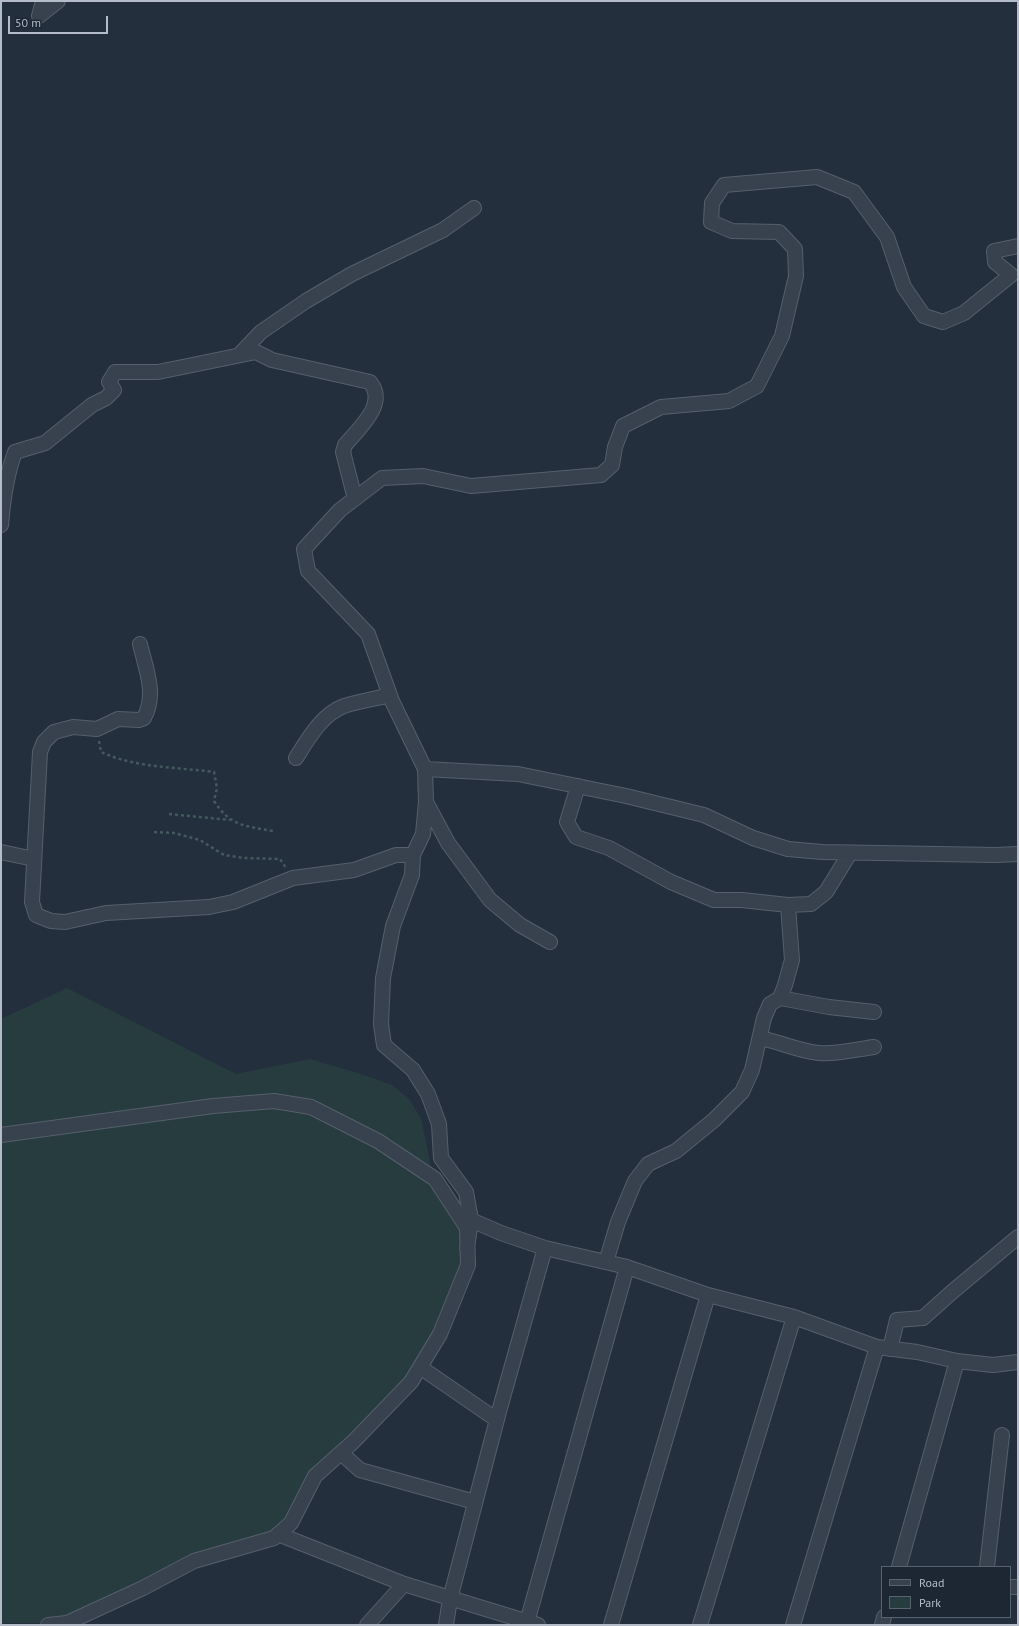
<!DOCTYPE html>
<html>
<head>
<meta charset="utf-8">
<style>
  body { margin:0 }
  #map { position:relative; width:1019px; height:1626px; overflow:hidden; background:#242f3e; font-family:"PT Sans",sans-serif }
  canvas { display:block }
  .frame { position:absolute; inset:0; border:2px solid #b4bcc9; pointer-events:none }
  .legend { position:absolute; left:881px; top:1566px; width:130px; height:52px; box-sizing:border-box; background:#1d2633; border:1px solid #59626f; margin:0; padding:5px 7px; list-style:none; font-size:12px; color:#b4bcc9 }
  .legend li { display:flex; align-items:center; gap:8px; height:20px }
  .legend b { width:20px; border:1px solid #59626f }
  .scale { position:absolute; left:8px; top:16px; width:100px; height:18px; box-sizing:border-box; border:2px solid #b4bcc9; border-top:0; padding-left:5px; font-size:12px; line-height:14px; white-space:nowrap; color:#b4bcc9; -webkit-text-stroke:3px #1d2633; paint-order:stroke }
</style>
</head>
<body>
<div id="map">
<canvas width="1019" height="1626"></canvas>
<div class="frame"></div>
<ul class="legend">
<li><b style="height:5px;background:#38414e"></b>Road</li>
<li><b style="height:11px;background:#263c3f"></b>Park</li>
</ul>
<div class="scale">50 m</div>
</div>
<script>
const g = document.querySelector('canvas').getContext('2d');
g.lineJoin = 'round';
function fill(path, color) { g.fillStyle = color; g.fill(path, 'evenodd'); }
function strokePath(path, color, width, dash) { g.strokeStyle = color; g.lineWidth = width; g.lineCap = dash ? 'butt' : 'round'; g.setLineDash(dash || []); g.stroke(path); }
fill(new Path2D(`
  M 67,988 L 236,1074 L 310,1059 L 358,1073 L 392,1085 L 410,1100 L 421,1119 L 431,1166 L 452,1195 L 468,1265 L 411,1382 L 315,1476 L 274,1538 L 194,1561 L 67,1623 L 1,1623 L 1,1019 Z`), '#263c3f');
const street = new Path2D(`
  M 43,1 L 39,16 L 58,1
  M 239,355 L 261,332 L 306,301 L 352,274 L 443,230 L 474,208
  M 1,525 C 3,500 6,476 15,452 L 45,443 L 92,405 L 106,398 L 114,390 L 109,382 L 115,372 L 158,372 L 256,352 L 272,360 L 370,382 C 388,404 359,428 345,445 L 343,452 L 355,499
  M 140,644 C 146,670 157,694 144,718 L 139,720 L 118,719 L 97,729 L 73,727 L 54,732 L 44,742 L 40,752 L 32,902 L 36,915 L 51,921 L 65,922 L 106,913 L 209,907 L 233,902 L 293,878 L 354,870 L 396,855 L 413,855
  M 296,758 C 308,739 322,714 344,706 C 359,701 375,699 390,695
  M 425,769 L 518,774 L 626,796 L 704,815 L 753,838 L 788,849 L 822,852 L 996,855 L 1018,854
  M 578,786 L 567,822 L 576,837 L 609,848 L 671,882 L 714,900 L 742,900 L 788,905 L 811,904 L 826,892 L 850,853
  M 426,802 L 448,843 L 490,900 L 520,925 L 550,942
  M 1,852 L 34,859
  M 780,998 L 829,1007 L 874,1012
  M 760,1038 C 780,1042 799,1051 819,1053 C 834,1055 859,1049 874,1047
  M 1,1135 L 213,1106 L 274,1101 L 311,1107 L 378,1141 L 435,1179 L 467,1228 L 468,1265 L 440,1334 L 411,1382 L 353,1442 L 315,1476 L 291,1523 L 274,1538 L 194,1561 L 143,1588 L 67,1623 L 48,1625
  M 471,1220 L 501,1233 L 545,1248 L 627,1267 L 708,1295 L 794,1317 L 877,1347 L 917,1352 L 957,1361 L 993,1365 L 1018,1362
  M 467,1248 L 471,1220 L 466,1192 L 441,1158 L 439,1124 L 428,1094 L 413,1070 L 384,1045 L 381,1024 L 383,978 L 393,926 L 412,875 L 413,855 L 423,834 L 426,802 L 425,769 L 392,701 L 368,634 L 308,571 L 304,549 L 340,510 L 382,478 L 423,476 L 471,486 L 601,475 L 612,465 L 615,447 L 623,426 L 661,407 L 729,401 L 757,386 L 782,336 L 796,276 L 795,249 L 779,232 L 732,231 L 711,222 L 712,203 L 724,185 L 817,177 L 854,192 L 887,237 L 904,287 L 924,316 L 943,322 L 964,313 L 1011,275 L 995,262 L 994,251 L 1018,246
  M 606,1262 L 618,1222 L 635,1181 L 648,1164 L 676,1151 L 714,1120 L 742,1092 L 752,1070 L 764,1018 L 770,1004 L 780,998 L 785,985 L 792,960 L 788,905
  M 890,1349 L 897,1320 L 923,1318 L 952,1292 L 1018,1237
  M 420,1367 L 497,1420
  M 341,1453 L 360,1470 L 475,1502
  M 278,1534 L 404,1584 L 538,1625
  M 899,1567 L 957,1361
  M 987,1567 L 1002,1435
  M 1010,1587 L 1018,1587
  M 527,1622 L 627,1267
  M 367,1625 L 404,1584
  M 446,1625 L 450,1599 L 500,1408 L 545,1248
  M 611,1625 L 708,1295
  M 700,1625 L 794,1317
  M 793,1625 L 877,1347
  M 882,1625 L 884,1617`);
strokePath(street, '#565f6c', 16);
strokePath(new Path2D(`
  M 99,741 L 101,752 C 136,768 176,767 214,772 L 217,788 L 214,801 C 230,826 245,826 273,831
  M 169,814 L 230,820
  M 154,832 L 174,833 L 200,840 L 224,855 L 244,858 L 280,859 L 286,868`), '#44595c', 2.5, [3, 3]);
strokePath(street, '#38414e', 14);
</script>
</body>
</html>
